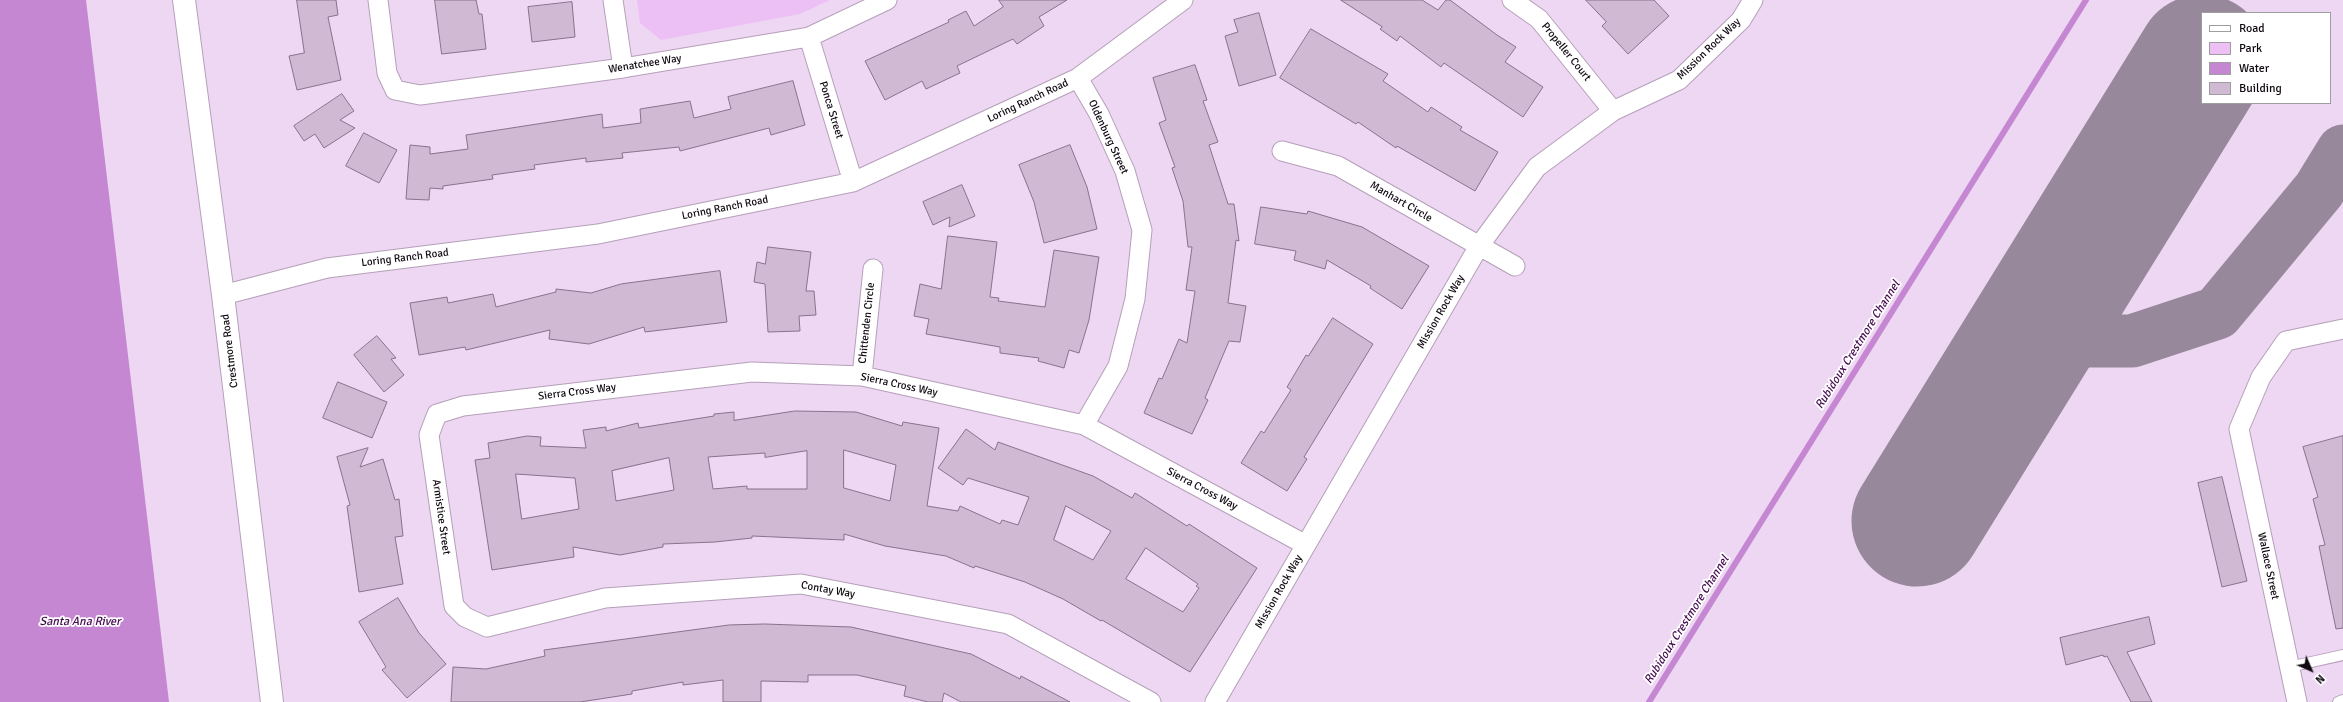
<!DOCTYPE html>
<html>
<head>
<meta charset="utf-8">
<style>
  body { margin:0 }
  #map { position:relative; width:2343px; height:702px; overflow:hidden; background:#eed7f2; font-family:Signika,sans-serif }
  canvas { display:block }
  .legend { position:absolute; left:2201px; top:12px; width:130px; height:92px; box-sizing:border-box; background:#fff; border:1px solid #9f9da0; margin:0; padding:5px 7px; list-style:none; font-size:12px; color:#100911 }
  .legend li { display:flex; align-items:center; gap:8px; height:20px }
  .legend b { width:20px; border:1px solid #9f9da0 }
  .north { position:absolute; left:2291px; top:650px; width:40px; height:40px; -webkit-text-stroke:3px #fff; paint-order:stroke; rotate:135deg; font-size:11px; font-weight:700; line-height:16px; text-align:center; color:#100911 }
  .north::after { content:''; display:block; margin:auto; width:14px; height:18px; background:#100911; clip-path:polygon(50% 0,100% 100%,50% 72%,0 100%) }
</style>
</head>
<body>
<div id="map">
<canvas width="2343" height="702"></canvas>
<ul class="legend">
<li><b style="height:5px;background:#fff"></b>Road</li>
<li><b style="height:11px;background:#ecc0f5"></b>Park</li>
<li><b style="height:11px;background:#c587d2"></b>Water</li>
<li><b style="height:11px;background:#cfb9d3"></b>Building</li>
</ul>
<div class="north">N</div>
</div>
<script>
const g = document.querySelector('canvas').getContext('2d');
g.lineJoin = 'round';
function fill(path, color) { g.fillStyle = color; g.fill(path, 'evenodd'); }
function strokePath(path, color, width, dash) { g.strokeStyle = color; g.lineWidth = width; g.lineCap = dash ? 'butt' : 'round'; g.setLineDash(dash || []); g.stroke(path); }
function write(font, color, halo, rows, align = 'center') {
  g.font = font + ' Signika,sans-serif'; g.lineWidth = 3.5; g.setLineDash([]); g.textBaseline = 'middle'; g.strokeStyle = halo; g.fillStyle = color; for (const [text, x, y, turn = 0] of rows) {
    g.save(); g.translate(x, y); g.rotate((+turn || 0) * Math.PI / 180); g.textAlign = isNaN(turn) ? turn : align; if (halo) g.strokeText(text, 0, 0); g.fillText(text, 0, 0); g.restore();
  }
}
fill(new Path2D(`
  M 637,0 L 830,0 L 800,14 L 661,40 L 640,23 Z`), '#ecc0f5');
fill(new Path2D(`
  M 0,0 L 86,0 L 169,702 L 0,702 Z`), '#c587d2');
strokePath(new Path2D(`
  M 1649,702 L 2086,0`), '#c587d2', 6);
strokePath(new Path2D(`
  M 2045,314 L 2064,341 L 2132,341 L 2217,313 L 2319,190 L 2343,151`), '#98889b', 53);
strokePath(new Path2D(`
  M 1917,521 L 2202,60`), '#98889b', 131);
const building = new Path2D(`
  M 297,0 L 336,0 L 338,15 L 328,17 L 341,80 L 297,90 L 289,56 L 304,53 Z
  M 435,0 L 476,0 L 479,14 L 482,14 L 486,49 L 442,54 Z
  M 999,0 L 1067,0 L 1039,17 L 1044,26 L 1017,44 L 1013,39 L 957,66 L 960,73 L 926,89 L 922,81 L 885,100 L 865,61 L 949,22 L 948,20 L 966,11 L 974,26 L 1003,7 Z
  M 1341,0 L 1422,0 L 1438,10 L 1446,0 L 1450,0 L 1497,35 L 1516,47 L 1505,62 L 1543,87 L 1523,117 L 1444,63 L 1441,67 L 1400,36 L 1397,41 L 1380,29 L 1382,27 Z
  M 1586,0 L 1654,0 L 1669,16 L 1628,54 L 1602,26 L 1606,22 Z
  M 572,2 L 575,37 L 532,42 L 528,7 Z
  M 1259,13 L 1276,75 L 1239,86 L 1225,36 L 1238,32 L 1234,20 Z
  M 1311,29 L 1388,74 L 1383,81 L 1428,112 L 1431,107 L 1462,127 L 1460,130 L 1498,152 L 1475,191 L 1397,146 L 1396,148 L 1358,122 L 1356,124 L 1280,78 Z
  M 1195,65 L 1207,100 L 1203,101 L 1218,142 L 1209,145 L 1228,204 L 1234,204 L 1239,241 L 1236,240 L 1228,303 L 1246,306 L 1240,342 L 1229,341 L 1205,398 L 1208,400 L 1192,434 L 1144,413 L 1159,378 L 1162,379 L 1179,339 L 1187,343 L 1195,291 L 1186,290 L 1192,247 L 1188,247 L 1183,201 L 1172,168 L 1175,167 L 1159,123 L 1166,120 L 1153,78 Z
  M 793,81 L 805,125 L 771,135 L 769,128 L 680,151 L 679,147 L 622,153 L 623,158 L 586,162 L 586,158 L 534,165 L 535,169 L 492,175 L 493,179 L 443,186 L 443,189 L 430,188 L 429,200 L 406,199 L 410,145 L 430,147 L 430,154 L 468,149 L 466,135 L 602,114 L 603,128 L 641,123 L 640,109 L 690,101 L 694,118 L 731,109 L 728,97 Z
  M 342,94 L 354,111 L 340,120 L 355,128 L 324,148 L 315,134 L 304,141 L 294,126 Z
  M 364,133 L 397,150 L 379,183 L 346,166 Z
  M 1070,145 L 1087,187 L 1097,229 L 1044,243 L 1034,202 L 1019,165 Z
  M 962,185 L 975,216 L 949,227 L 950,217 L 933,225 L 923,202 Z
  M 1261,207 L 1307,214 L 1308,211 L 1362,227 L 1429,266 L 1402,309 L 1370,288 L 1371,286 L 1327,260 L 1325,269 L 1294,260 L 1296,251 L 1255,244 Z
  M 948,236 L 997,242 L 990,297 L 999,298 L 998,301 L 1045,307 L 1054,250 L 1099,257 L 1089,320 L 1079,353 L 1069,350 L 1064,368 L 1038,361 L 1039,358 L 1000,353 L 1000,347 L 926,334 L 929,319 L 914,316 L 920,284 L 941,289 Z
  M 768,247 L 811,252 L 806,291 L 814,291 L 816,315 L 799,316 L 800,331 L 768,332 L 765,284 L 754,282 L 757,262 L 765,264 Z
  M 720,271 L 727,322 L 645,332 L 644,327 L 589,344 L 549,339 L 550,330 L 466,350 L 465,347 L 419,355 L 410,303 L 447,297 L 448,303 L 493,294 L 496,307 L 556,292 L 556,289 L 591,293 L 621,284 Z
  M 1333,318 L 1373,344 L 1304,457 L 1307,459 L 1287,491 L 1241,463 L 1261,431 L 1264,433 L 1291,390 L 1287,387 L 1306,355 L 1308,356 Z
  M 377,336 L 396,358 L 391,359 L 404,375 L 384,392 L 354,355 Z
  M 338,382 L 387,402 L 372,438 L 323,418 Z
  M 795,411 L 856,412 L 902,426 L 903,422 L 939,428 L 927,506 L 958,511 L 960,506 L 1000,524 L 1002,520 L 1018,525 L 1029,497 L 968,478 L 963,485 L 938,468 L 966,429 L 995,450 L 998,442 L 1093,476 L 1132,498 L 1135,493 L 1187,526 L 1189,524 L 1257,568 L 1190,672 L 1102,620 L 1101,621 L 1063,599 L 1025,582 L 975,566 L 974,568 L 946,556 L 885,546 L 844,534 L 844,540 L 752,536 L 752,538 L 715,542 L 663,544 L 663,547 L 620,555 L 573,547 L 574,557 L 492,570 L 475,460 L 490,458 L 488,443 L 527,436 L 541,437 L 540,446 L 586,448 L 583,430 L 606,427 L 606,431 L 638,423 L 639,428 L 714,416 L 714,414 L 734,412 L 734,420 ZM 844,450 L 896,465 L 890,501 L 844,488 ZM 807,451 L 807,489 L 747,489 L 747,486 L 713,489 L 708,457 L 765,453 L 765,457 ZM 669,458 L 674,490 L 616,501 L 612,471 ZM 516,474 L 575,478 L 579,509 L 522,519 ZM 1066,506 L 1111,531 L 1093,560 L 1054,540 ZM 1146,548 L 1198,584 L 1196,586 L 1199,588 L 1183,612 L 1126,579 Z
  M 2343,436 L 2343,628 L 2336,629 L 2319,546 L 2325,545 L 2313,499 L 2318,497 L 2303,447 Z
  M 368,448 L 360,467 L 383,459 L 395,500 L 399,499 L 403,536 L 395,537 L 403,584 L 359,592 L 347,506 L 350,505 L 337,457 Z
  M 2222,477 L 2247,581 L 2222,587 L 2198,483 Z
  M 398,598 L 419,633 L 446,664 L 407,698 L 382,670 L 386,667 L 359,622 Z
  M 2149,617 L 2155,644 L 2127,652 L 2152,702 L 2131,702 L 2107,656 L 2104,657 L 2103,655 L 2066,665 L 2060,638 Z
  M 765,624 L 851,627 L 971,654 L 1020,679 L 1021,676 L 1070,702 L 961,702 L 944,693 L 942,702 L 928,702 L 904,696 L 906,686 L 857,675 L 808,675 L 808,682 L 761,681 L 761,702 L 723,702 L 723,680 L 683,685 L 683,682 L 632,691 L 632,694 L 580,702 L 451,702 L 453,667 L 486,669 L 545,656 L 544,650 L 729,625 Z`);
fill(building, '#cfb9d3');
strokePath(building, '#87738b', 1);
const service = new Path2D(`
  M 2289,667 L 2343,655
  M 2338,702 L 2343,700`);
const minor = new Path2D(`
  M 378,0 L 387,73 L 395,90 L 420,95 L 623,68 L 809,37 L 887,0
  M 613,0 L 623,68
  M 1512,0 L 1539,19 L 1613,111
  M 809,37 L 853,182
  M 1078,78 L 1099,114 L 1125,171 L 1142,230 L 1135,299 L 1118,366 L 1084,425
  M 1282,151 L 1338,166 L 1515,266
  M 223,295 L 327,268 L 598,234 L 853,182 L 1078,78 L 1183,0
  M 862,376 L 873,269
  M 1151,702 L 1008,624 L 801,584 L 605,598 L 487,627 L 465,617 L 454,606 L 429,435 L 437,414 L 463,406 L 752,372 L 862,376 L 1084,425 L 1306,545
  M 1215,702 L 1479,246 L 1537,167 L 1613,111 L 1679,80 L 1741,20 L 1753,0
  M 2297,702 L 2239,429 L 2261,377 L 2286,341 L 2343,329`);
const tertiary = new Path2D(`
  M 184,0 L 223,295 L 272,702`);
strokePath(service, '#b59fb9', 12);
strokePath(minor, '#b59fb9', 21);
strokePath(tertiary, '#b59fb9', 24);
strokePath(service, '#fff', 10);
strokePath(minor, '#fff', 19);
strokePath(tertiary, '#fff', 22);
write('11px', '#100911', '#fff', [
  ["Mission Rock Way",1709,49,-44],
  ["Propeller Court",1566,52,51],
  ["Wenatchee Way",645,64,-9],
  ["Loring Ranch Road",1028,101,-25],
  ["Ponca Street",831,110,73],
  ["Oldenburg Street",1108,137,65],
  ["Manhart Circle",1401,202,30],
  ["Loring Ranch Road",725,208,-11],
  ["Loring Ranch Road",405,258,-7],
  ["Mission Rock Way",1441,312,-60],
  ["Chittenden Circle",867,323,-84],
  ["Crestmore Road",230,351,-97],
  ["Sierra Cross Way",899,385,12],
  ["Sierra Cross Way",577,392,-7],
  ["Sierra Cross Way",1202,489,28],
  ["Armistice Street",441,517,82],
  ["Wallace Street",2268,566,78],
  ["Contay Way",828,590,10],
  ["Mission Rock Way",1279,592,-60]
]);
write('italic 12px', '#450a50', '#fff', [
  ["Rubidoux Crestmore Channel",1858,345,-58],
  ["Rubidoux Crestmore Channel",1687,620,-58],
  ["Santa Ana River",80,622]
]);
</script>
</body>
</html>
